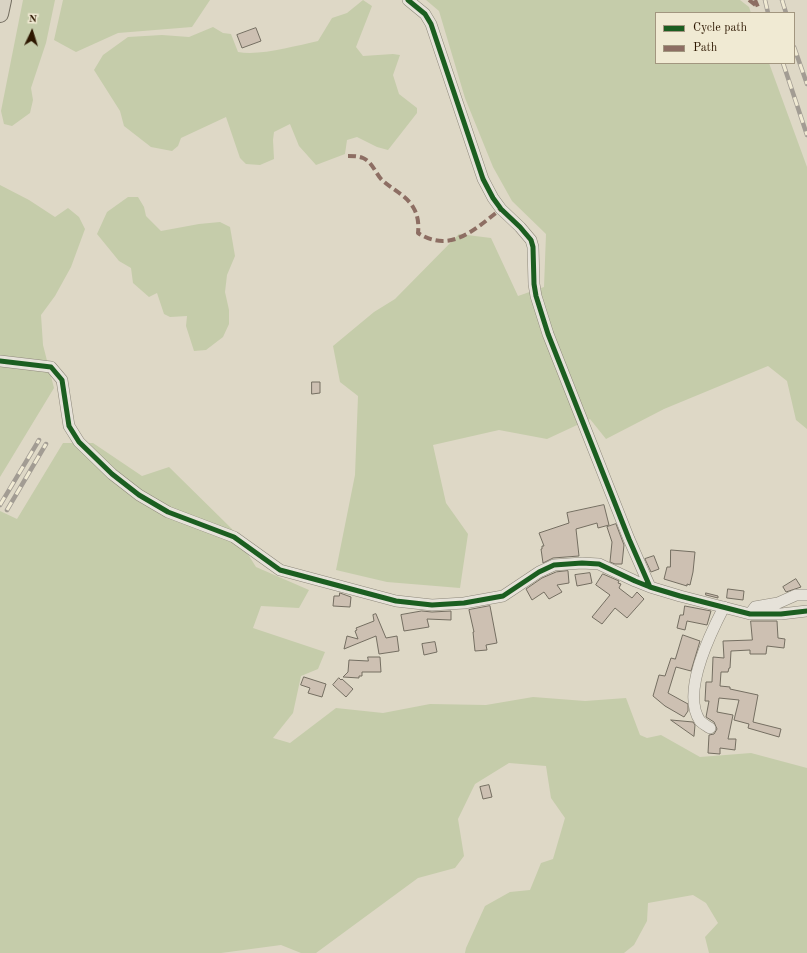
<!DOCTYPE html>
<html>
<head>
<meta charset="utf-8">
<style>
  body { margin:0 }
  #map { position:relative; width:807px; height:953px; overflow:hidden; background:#ded8c6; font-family:"Old Standard TT",serif }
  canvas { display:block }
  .legend { position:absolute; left:655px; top:12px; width:140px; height:52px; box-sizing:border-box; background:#f0ead3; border:1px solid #a2967f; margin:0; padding:5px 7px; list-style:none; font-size:12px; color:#2d1700 }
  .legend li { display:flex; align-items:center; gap:8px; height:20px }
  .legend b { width:20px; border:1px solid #a2967f }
  .north { position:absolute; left:12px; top:12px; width:40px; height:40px; -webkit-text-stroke:3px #f0ead3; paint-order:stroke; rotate:4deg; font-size:11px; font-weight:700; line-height:16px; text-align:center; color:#2d1700 }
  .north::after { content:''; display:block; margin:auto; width:14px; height:18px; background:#2d1700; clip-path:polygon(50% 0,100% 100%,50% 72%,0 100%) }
</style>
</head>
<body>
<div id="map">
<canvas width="807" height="953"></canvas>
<ul class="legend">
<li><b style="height:5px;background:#1b5e20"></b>Cycle path</li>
<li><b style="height:5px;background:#8d6e63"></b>Path</li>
</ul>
<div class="north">N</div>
</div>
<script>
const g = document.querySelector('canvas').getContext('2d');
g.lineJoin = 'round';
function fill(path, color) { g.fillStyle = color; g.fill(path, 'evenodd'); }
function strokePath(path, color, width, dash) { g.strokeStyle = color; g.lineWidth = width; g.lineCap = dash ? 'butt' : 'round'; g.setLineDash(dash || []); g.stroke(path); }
fill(new Path2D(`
  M 23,0 L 55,0 L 46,43 L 31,88 L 33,100 L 30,113 L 12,126 L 4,124 L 1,111 Z
  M 63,0 L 210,0 L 192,27 L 118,33 L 76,52 L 54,40 Z
  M 363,0 L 372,6 L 356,47 L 363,56 L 393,54 L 400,55 L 393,75 L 399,94 L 417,108 L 417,113 L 388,150 L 377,147 L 357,137 L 347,140 L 345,154 L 316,165 L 299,146 L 290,124 L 274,132 L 273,140 L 274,159 L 260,165 L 246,164 L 240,158 L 226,117 L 181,138 L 178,146 L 172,151 L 151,147 L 124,126 L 120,111 L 94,70 L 103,55 L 128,37 L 162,35 L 189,37 L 213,27 L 223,33 L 231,34 L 238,52 C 260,56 295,46 318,41 L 332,18 L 347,13 Z
  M 426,0 L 740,0 L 749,7 L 751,13 L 656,13 L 656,63 L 769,63 L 807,167 L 807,429 L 796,420 L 787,381 L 768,366 L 664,409 L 606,439 L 590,419 L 547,439 L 499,430 L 433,445 L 446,503 L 468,534 L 460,588 L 387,582 L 336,570 L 355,475 L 358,396 L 340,382 L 333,346 L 374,312 L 395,299 L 459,234 L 491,238 L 518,296 L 544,287 L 546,234 L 512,201 L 493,167 L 465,98 L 439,11 Z
  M 0,185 L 29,200 L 55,217 L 68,208 L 79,217 L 85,229 L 71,267 L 55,296 L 41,315 L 43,345 L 54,388 L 0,477 Z
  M 128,197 L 138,197 L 144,207 L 146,216 L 161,231 L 199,224 L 220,222 L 230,227 L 235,256 L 227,275 L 225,292 L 229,310 L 229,324 L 223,337 L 206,350 L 194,351 L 186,326 L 187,316 L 170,317 L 164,314 L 157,293 L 149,297 L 133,283 L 131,268 L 119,261 L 97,234 L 107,212 Z
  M 63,443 L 93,443 L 142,476 L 169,467 L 232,529 L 256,567 L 309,590 L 299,608 L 261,606 L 253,628 L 325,652 L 318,669 L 301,676 L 293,713 L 273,738 L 290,743 L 336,708 L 383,713 L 430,704 L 486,705 L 533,697 L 585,701 L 626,698 L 640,735 L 647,738 L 661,735 L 700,757 L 751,753 L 807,768 L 807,953 L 709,953 L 705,937 L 718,923 L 706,903 L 693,895 L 648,903 L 647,921 L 634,945 L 624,953 L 465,953 L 466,948 L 485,906 L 510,892 L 530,890 L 541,863 L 553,859 L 565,818 L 551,798 L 546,766 L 509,763 L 475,784 L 458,819 L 464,856 L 455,868 L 418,878 L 316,953 L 301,953 L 281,945 L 221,953 L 0,953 L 0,511 L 17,519 Z`), '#c5ccaa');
const building = new Path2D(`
  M 256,28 L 261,41 L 242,48 L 237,35 Z
  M 312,382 L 320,382 L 320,393 L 312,394 Z
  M 604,505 L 609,525 L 598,528 L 597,523 L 576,529 L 579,556 L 553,558 L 543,563 L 541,549 L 542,549 L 542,546 L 544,546 L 539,533 L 569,523 L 567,513 Z
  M 616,524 L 624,545 L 622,564 L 615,564 L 610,562 L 612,542 L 607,527 Z
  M 671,550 L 695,552 L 693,572 L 690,585 L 687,584 L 687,586 L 664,579 L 667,567 L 670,567 Z
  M 654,556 L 659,569 L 651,572 L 645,559 Z
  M 568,571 L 569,583 L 557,585 L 562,592 L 549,599 L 544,592 L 532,600 L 526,589 L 542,578 L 556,572 Z
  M 590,573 L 592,583 L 577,586 L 575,575 Z
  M 603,574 L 619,581 L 618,583 L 621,584 L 619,588 L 632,598 L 637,592 L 644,599 L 627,618 L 615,608 L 602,624 L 592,617 L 610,595 L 596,585 Z
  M 796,579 L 801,587 L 786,592 L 783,587 Z
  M 728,589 L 744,591 L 743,600 L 727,598 Z
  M 340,593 L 351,597 L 350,607 L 333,606 L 334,596 L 339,596 Z
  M 706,593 L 718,596 L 718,598 L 706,595 Z
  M 490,606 L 497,643 L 486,645 L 487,650 L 475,651 L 473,632 L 474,632 L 469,610 Z
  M 685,606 L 711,611 L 707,625 L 687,621 L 685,630 L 677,628 L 680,615 L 683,615 Z
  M 422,611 L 432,612 L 451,611 L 451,620 L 427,619 L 429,627 L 404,631 L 401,615 Z
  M 376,614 L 386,638 L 397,636 L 399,651 L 379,654 L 376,636 L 344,649 L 347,636 L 358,639 L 355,631 L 357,630 L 356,628 L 374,621 L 373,615 Z
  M 751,621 L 777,621 L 778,638 L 785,639 L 784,648 L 767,646 L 766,654 L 750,654 L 750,650 L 731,651 L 730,668 L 729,668 L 728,672 L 721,672 L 720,686 L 730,687 L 730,689 L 758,695 L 753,722 L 781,729 L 779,737 L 748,728 L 749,724 L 734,720 L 739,700 L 719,698 L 717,712 L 733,715 L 728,739 L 736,739 L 735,750 L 720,748 L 720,754 L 708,753 L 709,735 L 714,734 L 717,729 L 714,722 L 706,717 L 709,701 L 705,701 L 706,682 L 712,682 L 713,657 L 724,658 L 723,641 L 752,640 Z
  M 683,635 L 700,641 L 691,671 L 676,667 L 668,693 L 688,704 L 688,711 L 684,717 L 665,706 L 653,696 L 659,675 L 665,676 L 671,658 L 675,659 Z
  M 435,642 L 437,652 L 424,655 L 422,644 Z
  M 368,657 L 380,657 L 381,672 L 362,672 L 362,676 L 359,676 L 359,678 L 343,677 L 348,672 L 349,660 L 368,661 Z
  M 304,677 L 326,684 L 322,697 L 308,693 L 310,688 L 301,685 Z
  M 339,678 L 341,680 L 342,679 L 353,689 L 346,697 L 333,685 Z
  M 671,720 L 693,722 L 695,725 L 694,736 Z
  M 489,785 L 492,797 L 483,799 L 480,787 Z`);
fill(building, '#cdc0b2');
strokePath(building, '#746e61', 1);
const minor = new Path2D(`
  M 408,0 L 425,14 L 431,24 L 483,179 L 493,198 L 501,209 L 520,227 L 531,240 L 533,247 L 534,284 L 536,296 L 548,334 L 629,539 L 650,587
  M 0,361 L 51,367 L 62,380 L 69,426 L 79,442 L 112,474 L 139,495 L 168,512 L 234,537 L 280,570 L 396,601 L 432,605 L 464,603 L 503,596 L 539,572 L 554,565 L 582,563 L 599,564 L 635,581 L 650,587 L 680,596 L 750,614 L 781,614 L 807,611
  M 750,614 L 755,607 L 778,603 L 796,595 L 807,595
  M 710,728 C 707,726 703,724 700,721 C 681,693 710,634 724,607`);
const highway = new Path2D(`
  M 0,14 L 3,0`);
strokePath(minor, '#8e887b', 12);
strokePath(highway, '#746e61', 18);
strokePath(minor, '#e6e2d9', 11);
strokePath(highway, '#d9d3c4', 16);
const rail = new Path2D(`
  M 765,0 L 768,13
  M 782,0 L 786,13
  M 794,47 L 807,84
  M 783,63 L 807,135
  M 0,505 L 39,440
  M 7,510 L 46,444`);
strokePath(rail, '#a29c93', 4.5);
strokePath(rail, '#f0ead3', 3, [9]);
strokePath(new Path2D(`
  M 749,0 L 758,7 L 755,0
  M 348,156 C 353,156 358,156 363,158 C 372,162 375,172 381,179 C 391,189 405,194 413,207 C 418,215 419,224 418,233 C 451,254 475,229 501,209`), '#8d6e63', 4, [8, 4]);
strokePath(new Path2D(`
  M 408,0 L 425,14 L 431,24 L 483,179 L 493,198 L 501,209 L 520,227 L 531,240 L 533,247 L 534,284 L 536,296 L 548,334 L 629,539 L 650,587
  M 0,361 L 51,367 L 62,380 L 69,426 L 79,442 L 112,474 L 139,495 L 168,512 L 234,537 L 280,570 L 396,601 L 432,605 L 464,603 L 503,596 L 539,572 L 554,565 L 582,563 L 599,564 L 635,581 L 650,587 L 680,596 L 750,614 L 781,614 L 807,611`), '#1b5e20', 5);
</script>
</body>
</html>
